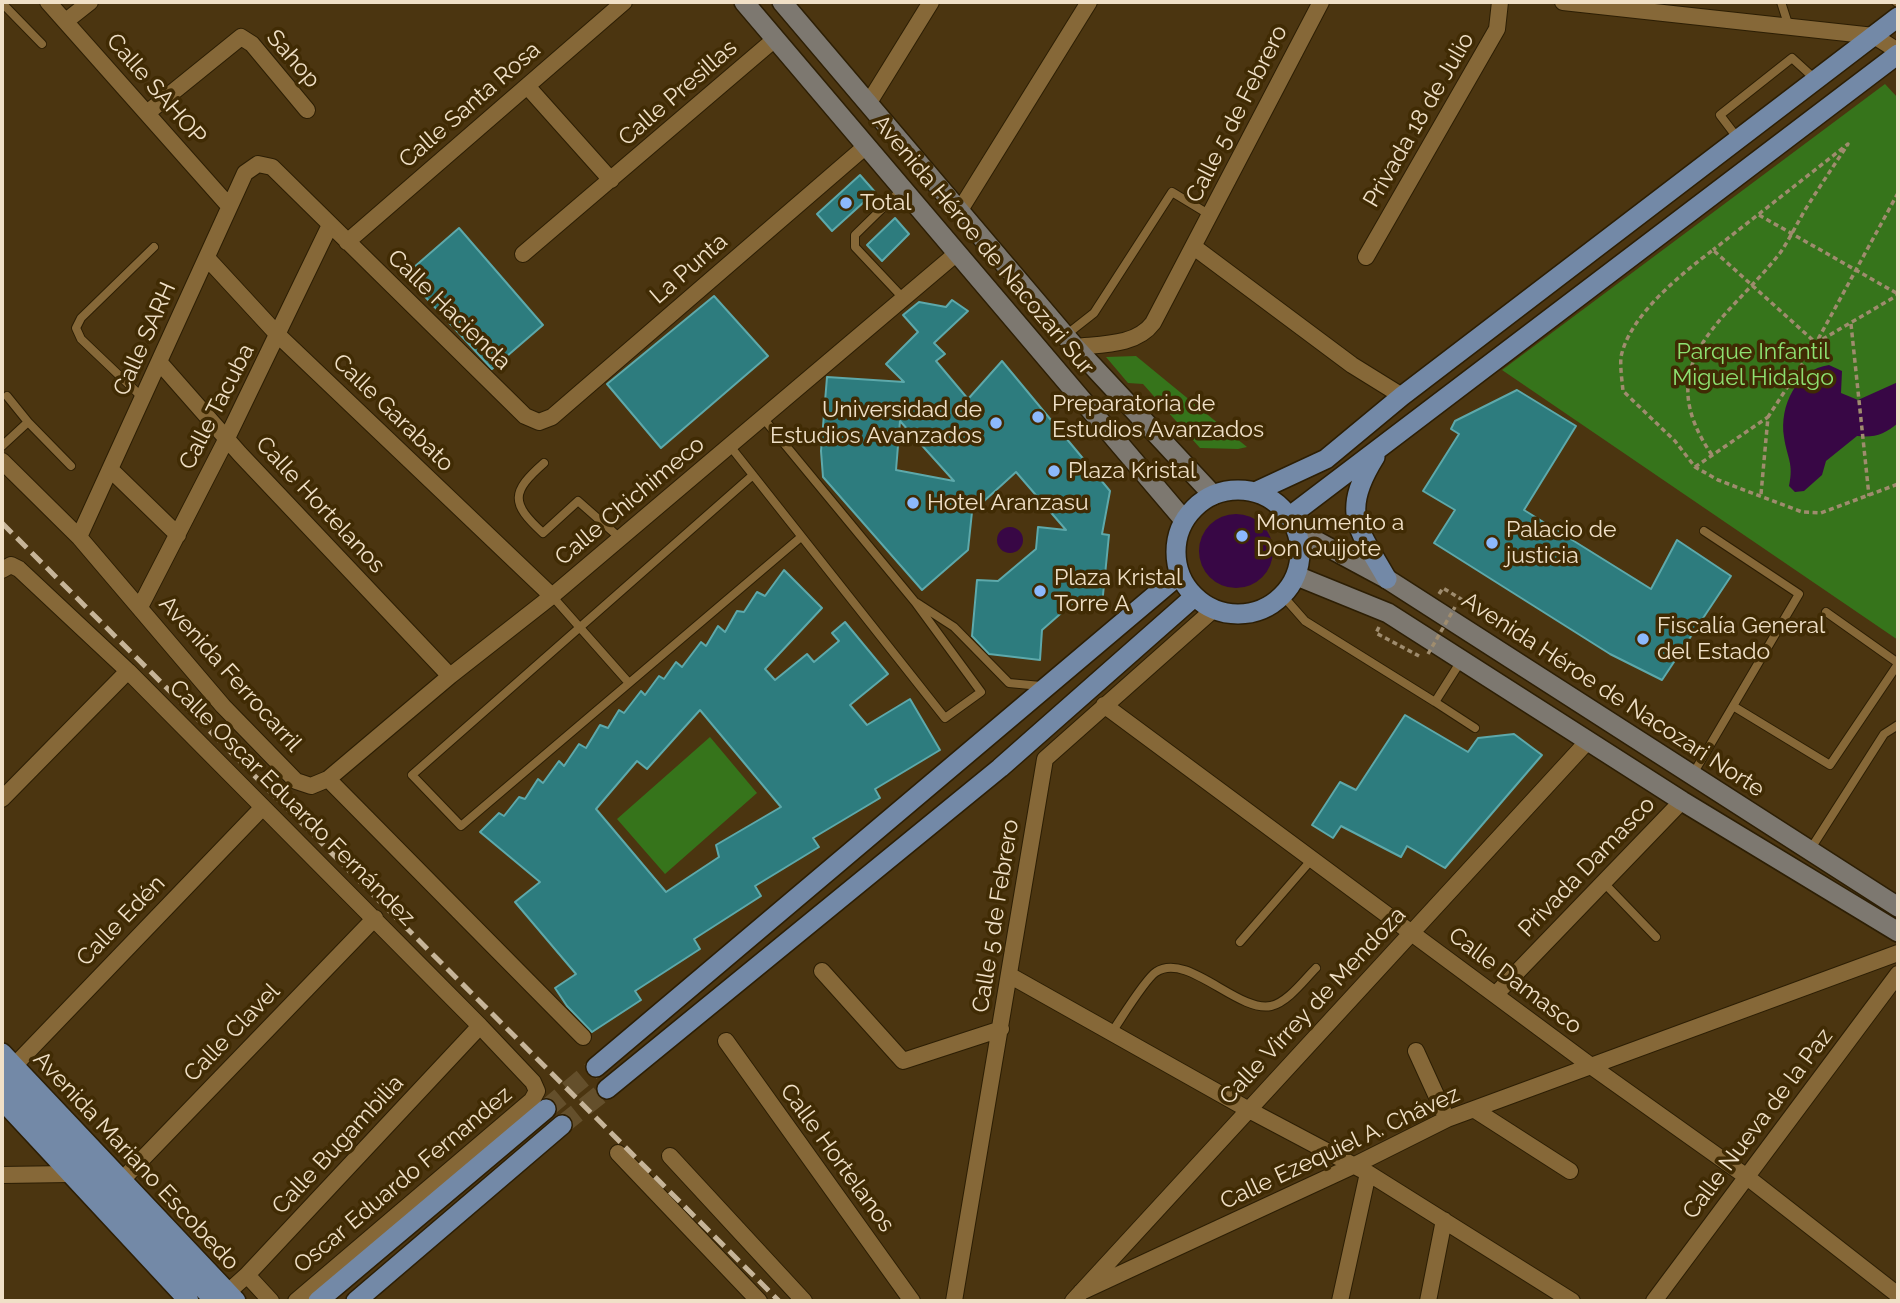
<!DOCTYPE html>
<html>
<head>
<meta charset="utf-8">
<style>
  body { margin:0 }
  #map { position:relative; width:1900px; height:1303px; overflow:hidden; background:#4b3510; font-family:Raleway,sans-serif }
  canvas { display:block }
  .frame { position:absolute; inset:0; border:4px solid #f0e0c7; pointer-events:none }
</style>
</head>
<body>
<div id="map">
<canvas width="1900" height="1303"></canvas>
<div class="frame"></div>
</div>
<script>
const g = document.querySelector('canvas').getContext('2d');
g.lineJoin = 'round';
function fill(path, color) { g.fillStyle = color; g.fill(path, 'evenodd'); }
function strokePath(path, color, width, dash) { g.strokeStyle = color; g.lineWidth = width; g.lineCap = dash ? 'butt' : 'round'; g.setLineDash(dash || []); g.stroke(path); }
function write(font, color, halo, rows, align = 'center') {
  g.font = font + ' Raleway,sans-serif'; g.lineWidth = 7; g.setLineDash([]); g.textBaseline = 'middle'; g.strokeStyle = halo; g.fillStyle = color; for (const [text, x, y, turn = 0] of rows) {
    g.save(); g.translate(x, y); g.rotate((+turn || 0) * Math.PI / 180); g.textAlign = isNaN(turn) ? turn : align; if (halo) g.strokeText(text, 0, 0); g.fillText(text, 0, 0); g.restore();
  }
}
fill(new Path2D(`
  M 1885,84 L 1898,98 L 1898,640 L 1502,370 Z
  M 1136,356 L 1247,447 L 1238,449 L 1200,448 L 1143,384 L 1128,383 L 1106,357 Z
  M 710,737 L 757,793 L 665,874 L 617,819 Z`), '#36741b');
fill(new Path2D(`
  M 1829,365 L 1842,371 L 1841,393 L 1858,400 L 1898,382 L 1898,423 C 1885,434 1875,438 1857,436 L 1826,461 L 1822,475 L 1804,491 L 1795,492 L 1789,486 C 1794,463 1787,458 1784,437 C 1779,406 1797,369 1829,365 Z
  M1199 551a37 37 0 1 1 74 0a37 37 0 1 1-74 0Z
  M997 540a13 13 0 1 1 26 0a13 13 0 1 1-26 0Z`), '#380745');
const building = new Path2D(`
  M 860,175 L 875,192 L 832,231 L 817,214 Z
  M 895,218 L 909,234 L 882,261 L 867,245 Z
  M 459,228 L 543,325 L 492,369 L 405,275 Z
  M 714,296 L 768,356 L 661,448 L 607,384 Z
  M 952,300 L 968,311 L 934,343 L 945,354 L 936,361 L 968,399 L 1002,361 L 1110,491 L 1102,534 L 1109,535 L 1102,605 L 1075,601 L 1042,630 L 1040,660 L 989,654 L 972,636 L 977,580 L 998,581 L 1036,549 L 1038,527 L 1066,530 L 1016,472 L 972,512 L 968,550 L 922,590 L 823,477 L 821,451 L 827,377 L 904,382 L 886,364 L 918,332 L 903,315 L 919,302 L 946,307 ZM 900,421 L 954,481 L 896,470 Z
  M 1517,390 L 1576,426 L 1524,510 L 1651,589 L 1677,540 L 1731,576 L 1662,680 L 1610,654 L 1434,543 L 1455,510 L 1423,491 L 1459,434 L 1451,429 L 1455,421 Z
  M 784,570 L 822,608 L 765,669 L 775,680 L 807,654 L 814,662 L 839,641 L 832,633 L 845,622 L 888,674 L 850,705 L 867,725 L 910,699 L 940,750 L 875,789 L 880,798 L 813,838 L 819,847 L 755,886 L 761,896 L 694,939 L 700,949 L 635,991 L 641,1000 L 592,1032 L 567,1006 L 555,988 L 576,974 L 515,902 L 540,882 L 480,832 L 499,813 L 504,816 L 519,797 L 525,799 L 538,779 L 543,783 L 559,761 L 564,766 L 579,744 L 586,748 L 600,725 L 608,728 L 619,710 L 624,713 L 641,691 L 645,695 L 659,676 L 664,679 L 676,662 L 682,667 L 701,642 L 706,646 L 718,626 L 725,632 L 737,611 L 744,612 L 757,592 L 765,596 ZM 700,710 L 781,807 L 716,845 L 719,857 L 666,892 L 596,809 L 637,761 L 647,769 Z
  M 1405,715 L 1468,752 L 1478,738 L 1514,734 L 1542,755 L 1445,868 L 1407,846 L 1401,857 L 1341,826 L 1333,838 L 1312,825 L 1340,782 L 1356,790 Z`);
fill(building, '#2d7c7e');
strokePath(building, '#5da9ab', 2);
strokePath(new Path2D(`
  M 546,1109 L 596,1067
  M 562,1125 L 607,1089`), '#644f2b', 19, [19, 10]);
const service = new Path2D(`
  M 1781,2 L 1789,27
  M 1896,2 L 1898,3
  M 2,3 L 42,44
  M 1739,140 L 1720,115 L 1792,58 L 1815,79
  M 902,189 L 855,235 L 855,247 L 904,299
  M 1066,335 L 1094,313 L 1172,192 L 1210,215
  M 144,399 L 81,339 L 76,328 L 81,318 L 154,247
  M 28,422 L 71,466
  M 2,446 L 28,422 L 7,396
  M 730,446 L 945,718 L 981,692 L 915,602 L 763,418
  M 544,463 C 511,492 510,503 543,533 L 578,501 L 620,538
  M 753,475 L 412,775 L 461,826 L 801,537
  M 552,596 L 629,683
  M 1283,596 L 1305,621 L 1435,702
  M 917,603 L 954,627 L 1009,683 L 1041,686
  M 1826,612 L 1898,663
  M 1461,661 L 1435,702 L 1475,728
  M 1733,706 L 1830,765 L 1898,664
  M 1693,774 L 1799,594 L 1704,531
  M 1810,850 L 1884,734 L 1898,725
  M 1605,884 L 1656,937
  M 1240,942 L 1313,858
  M 1112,1032 C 1121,1019 1145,979 1156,972 C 1187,951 1238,1013 1271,1006 C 1288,1002 1304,980 1316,968`);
const minor = new Path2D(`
  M 48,2 L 229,206
  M 1563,2 L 1874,36 L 1898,51
  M 66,21 L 90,2
  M 527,86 L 611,180
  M 868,104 L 931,2
  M 147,113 L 241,37 L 252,44 L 307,110
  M 960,210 L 1089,2
  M 347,242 L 624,2
  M 1194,247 L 1352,365 L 1402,396
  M 523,254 L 775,39
  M 1366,257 L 1497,29 L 1500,2
  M 207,258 L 278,335 L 552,596
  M 1075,347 C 1101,344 1136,346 1153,323 L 1321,2
  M 160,363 L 240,454 L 450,676
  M 2,461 L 79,537 L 223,706 L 296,781 L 311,786 L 328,779 L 450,676 L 552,596 L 957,253
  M 111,470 L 178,535
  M 79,537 L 245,173 L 258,164 L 272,167 L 525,416 L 539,422 L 552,417 L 866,146
  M 2,570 L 11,565 L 19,569 L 128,671 L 480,1026 L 533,1082 L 537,1091 L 532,1100 L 296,1301
  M 140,607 L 227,438 L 330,225
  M 1104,705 L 1591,1066 L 1747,1177 L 1898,1295
  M 328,779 L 583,1037
  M 2,799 L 128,671
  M 822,971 L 903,1061 L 1001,1029
  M 1009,975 L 1249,1110 L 1368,1173 L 1572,1301
  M 1496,994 L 1682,801
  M 726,1041 L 912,1301
  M 1416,1051 L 1447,1119
  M 14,1066 L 262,808
  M 1475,1110 L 1570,1171
  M 618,1153 L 759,1301
  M 670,1156 L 804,1301
  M 2,1175 L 69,1174
  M 123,1179 L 375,918
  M 247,1275 L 271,1301
  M 1081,1292 L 1355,1165 L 1447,1119 L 1898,953
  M 227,1293 L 247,1275 L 480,1026
  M 954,1301 L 1045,759 L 1213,610
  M 1073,1301 L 1587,742
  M 1340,1301 L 1368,1173
  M 1428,1301 L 1444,1220
  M 1654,1301 L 1898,974`);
const secondary = new Path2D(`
  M 744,2 L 1184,520
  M 782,2 L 1075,347 L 1213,495
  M 1298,531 L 1387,579 L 1898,907
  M 1297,576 L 1388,613 L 1682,801 L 1898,932`);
const primary = new Path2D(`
  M 1375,457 C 1340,513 1358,528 1387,579
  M1176 552a62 62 0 1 1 124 0a62 62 0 1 1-124 0Z
  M 1255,492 L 1326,459 L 1402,396 L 1898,17
  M 1290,516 L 1898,54
  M 2,1053 L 236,1301
  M 596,1067 L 1179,575
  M 2,1075 L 212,1298
  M 607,1089 L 1000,768 L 1194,597
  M 2,1100 L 189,1301
  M 318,1301 L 546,1109
  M 356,1301 L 562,1125`);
strokePath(service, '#2c1e04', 10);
strokePath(minor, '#2c1e04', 18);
strokePath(secondary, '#2c1e04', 22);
strokePath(primary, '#2c1e04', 22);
strokePath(new Path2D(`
  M 1898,193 L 1816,343 L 1898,295
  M 1759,215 L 1898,294
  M 1851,324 L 1869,496
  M 1712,455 C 1647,361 1728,320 1780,253 C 1791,237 1799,219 1810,202 C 1822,183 1835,164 1848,144 L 1713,250
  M 1695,467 L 1768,417
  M 1761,494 L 1768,417 L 1816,343 L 1713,250 C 1681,274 1629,316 1621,357 C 1620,367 1622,380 1623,391 L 1675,441 L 1695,467 L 1718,480 L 1802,512 L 1821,513 L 1898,484
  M 1439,594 L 1443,588 L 1508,628 L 1504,633
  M 1379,627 L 1376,633 L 1419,656`), '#9f8c6e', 3.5, [5, 3.5]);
strokePath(service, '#866838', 8);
strokePath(minor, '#866838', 16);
strokePath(secondary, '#7d7870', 19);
strokePath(primary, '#7389a7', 19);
strokePath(new Path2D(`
  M 2,523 L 779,1301`), '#c6b498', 5, [14, 7]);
strokePath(new Path2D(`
  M 1428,654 L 1455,607`), '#9f8c6e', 3.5, [5, 3.5]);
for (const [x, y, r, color] of [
  [846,203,7,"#8cb9fc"],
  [1038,417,7,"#8cb9fc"],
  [996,423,7,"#8cb9fc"],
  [1054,471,7,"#8cb9fc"],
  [913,503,7,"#8cb9fc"],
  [1242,536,7,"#8cb9fc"],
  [1492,543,7,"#8cb9fc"],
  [1040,591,7,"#8cb9fc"],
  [1643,639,7,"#8cb9fc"]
]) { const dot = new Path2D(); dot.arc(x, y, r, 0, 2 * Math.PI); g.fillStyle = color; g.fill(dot); strokePath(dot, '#402b04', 2.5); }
write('23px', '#f0e0c7', '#402b04', [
  ["Sahop",293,59,49],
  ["Calle SAHOP",156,89,49],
  ["Calle Presillas",678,93,-41],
  ["Calle Santa Rosa",470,105,-41],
  ["Calle 5 de Febrero",1237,114,-63],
  ["Privada 18 de Julio",1419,120,-60],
  ["Avenida Héroe de Nacozari Sur",983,245,50],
  ["La Punta",689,269,-41],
  ["Calle Hacienda",449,310,44],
  ["Calle SARH",145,339,-66],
  ["Calle Tacuba",217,407,-63],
  ["Calle Garabato",393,413,44],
  ["Calle Chichimeco",630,501,-40],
  ["Calle Hortelanos",320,505,47],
  ["Avenida Ferrocarril",230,674,48],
  ["Avenida Héroe de Nacozari Norte",1613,695,33],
  ["Calle Oscar Eduardo Fernández",292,803,45],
  ["Privada Damasco",1587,867,-46],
  ["Calle 5 de Febrero",996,916,-81],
  ["Calle Edén",121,921,-46],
  ["Calle Damasco",1515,981,37],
  ["Calle Virrey de Mendoza",1313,1006,-47],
  ["Calle Clavel",232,1033,-46],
  ["Calle Nueva de la Paz",1758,1124,-53],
  ["Calle Bugambilia",338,1145,-47],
  ["Calle Ezequiel A. Chávez",1340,1148,-25],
  ["Calle Hortelanos",837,1158,54],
  ["Avenida Mariano Escobedo",136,1161,47],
  ["Oscar Eduardo Fernandez",403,1180,-40]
]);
write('23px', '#f0e0c7', '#402b04', [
  ["Total",860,203],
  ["Preparatoria de",1052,404],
  ["Estudios Avanzados",1052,430],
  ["Universidad de",982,410,"right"],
  ["Estudios Avanzados",982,436,"right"],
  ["Plaza Kristal",1068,471],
  ["Hotel Aranzasu",927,503],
  ["Monumento a",1256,523],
  ["Don Quijote",1256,549],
  ["Palacio de",1506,530],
  ["justicia",1506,556],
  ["Plaza Kristal",1054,578],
  ["Torre A",1054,604],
  ["Fiscalía General",1657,626],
  ["del Estado",1657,652]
], 'left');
write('23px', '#8ee171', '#402b04', [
  ["Parque Infantil",1753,352],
  ["Miguel Hidalgo",1753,378]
]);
</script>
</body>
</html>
